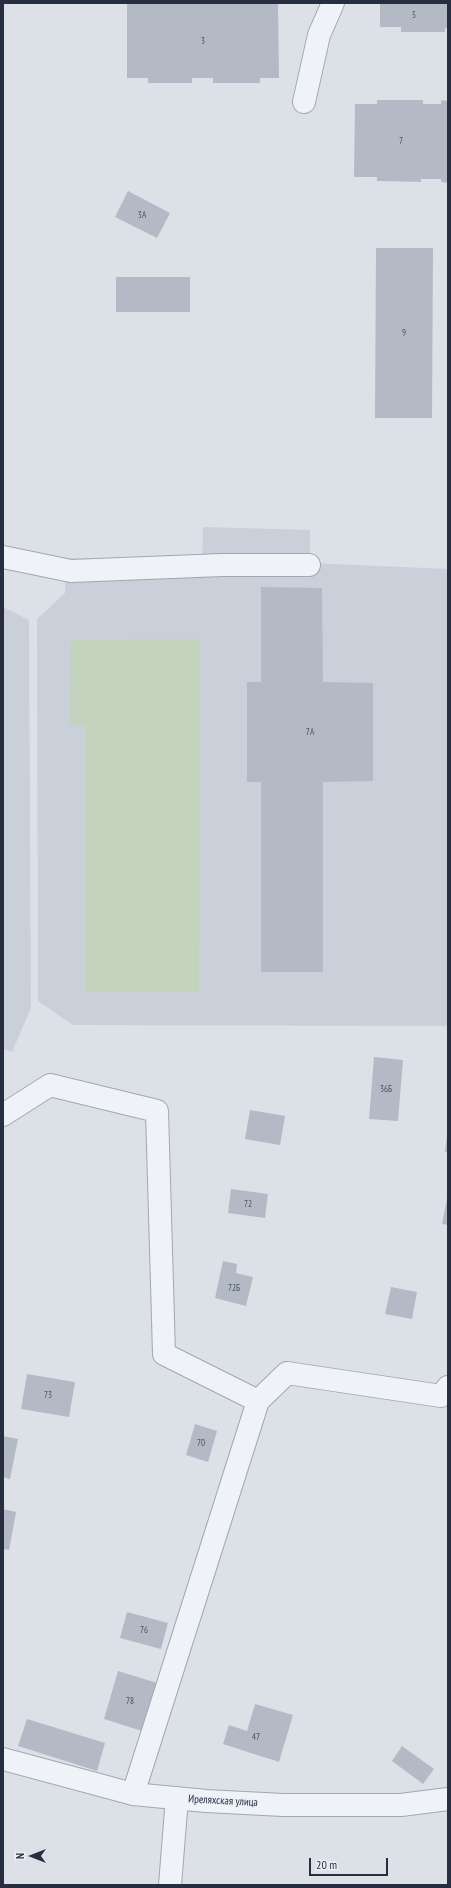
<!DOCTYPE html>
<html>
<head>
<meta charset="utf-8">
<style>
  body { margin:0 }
  #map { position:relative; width:451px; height:1888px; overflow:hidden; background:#dce1e8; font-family:"PT Sans Narrow",sans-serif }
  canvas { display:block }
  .frame { position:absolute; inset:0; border:4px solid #252f40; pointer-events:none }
  .north { position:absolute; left:12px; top:1836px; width:40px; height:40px; -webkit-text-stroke:3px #ecf0f6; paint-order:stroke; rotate:270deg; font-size:11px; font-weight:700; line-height:16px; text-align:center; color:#252f40 }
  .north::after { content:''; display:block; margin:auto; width:14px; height:18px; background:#252f40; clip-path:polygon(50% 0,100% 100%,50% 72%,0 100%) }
  .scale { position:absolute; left:309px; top:1858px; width:79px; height:18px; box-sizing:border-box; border:2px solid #252f40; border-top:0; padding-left:5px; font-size:12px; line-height:14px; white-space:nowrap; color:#252f40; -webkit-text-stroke:3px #ecf0f6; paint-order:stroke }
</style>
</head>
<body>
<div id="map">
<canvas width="451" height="1888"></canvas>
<div class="frame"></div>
<div class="north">N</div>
<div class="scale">20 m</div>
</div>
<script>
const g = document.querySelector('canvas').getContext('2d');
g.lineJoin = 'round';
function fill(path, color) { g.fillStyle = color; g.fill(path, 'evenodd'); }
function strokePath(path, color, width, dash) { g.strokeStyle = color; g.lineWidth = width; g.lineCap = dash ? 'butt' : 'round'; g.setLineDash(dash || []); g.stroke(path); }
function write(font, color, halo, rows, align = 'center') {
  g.font = font + ' "PT Sans Narrow",sans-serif'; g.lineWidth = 3; g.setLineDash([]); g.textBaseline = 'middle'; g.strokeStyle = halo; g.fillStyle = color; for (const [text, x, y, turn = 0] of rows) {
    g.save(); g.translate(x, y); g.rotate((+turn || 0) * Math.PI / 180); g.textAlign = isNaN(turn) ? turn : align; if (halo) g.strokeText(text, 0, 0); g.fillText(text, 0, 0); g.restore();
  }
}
fill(new Path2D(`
  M 203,527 L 310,530 L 310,563 L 448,569 L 448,1026 L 73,1025 L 38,1001 L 37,619 L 65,593 L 65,558 L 202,561 Z
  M 3,607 L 29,620 L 31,1008 L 12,1052 L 3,1049 Z`), '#cad0da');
fill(new Path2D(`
  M 200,639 L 199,992 L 86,991 L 86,725 L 70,725 L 71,640 Z`), '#c3d3bd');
fill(new Path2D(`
  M 278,3 L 279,78 L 260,78 L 260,83 L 213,83 L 213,78 L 192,78 L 192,83 L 148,83 L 148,78 L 127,78 L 127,4 Z
  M 380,3 L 448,3 L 448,28 L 445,28 L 445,32 L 401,32 L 401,27 L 380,27 Z
  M 377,100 L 423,100 L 423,104 L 441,104 L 441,100 L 448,101 L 448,183 L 441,182 L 441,179 L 421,179 L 421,182 L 377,181 L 377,177 L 354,177 L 355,104 L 377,104 Z
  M 128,191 L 170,213 L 157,238 L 115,217 Z
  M 376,248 L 433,248 L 432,418 L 375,418 Z
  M 116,277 L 190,277 L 190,312 L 116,312 Z
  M 261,587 L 322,588 L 323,682 L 373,683 L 373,781 L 323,782 L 323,972 L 261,972 L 261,782 L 247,782 L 247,682 L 261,682 Z
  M 374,1057 L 403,1060 L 398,1121 L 369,1119 Z
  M 250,1110 L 285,1116 L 280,1145 L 245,1139 Z
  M 447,1135 L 448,1135 L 448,1152 L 445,1152 Z
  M 231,1189 L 268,1194 L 265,1218 L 228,1213 Z
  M 447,1199 L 448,1199 L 448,1225 L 442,1224 Z
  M 223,1261 L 237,1264 L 236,1273 L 253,1277 L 246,1306 L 215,1298 Z
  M 391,1287 L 417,1292 L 412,1319 L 385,1314 Z
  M 27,1374 L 75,1382 L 69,1417 L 21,1409 Z
  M 195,1424 L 217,1431 L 208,1462 L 186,1455 Z
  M 3,1436 L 18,1439 L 10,1479 L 3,1477 Z
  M 3,1509 L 16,1512 L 9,1550 L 3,1549 Z
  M 127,1612 L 168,1623 L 161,1649 L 120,1638 Z
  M 118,1671 L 157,1683 L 142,1731 L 104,1719 Z
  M 255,1704 L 293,1715 L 279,1762 L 223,1744 L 229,1725 L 247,1731 Z
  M 27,1719 L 105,1743 L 97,1771 L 18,1746 Z
  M 402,1746 L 434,1769 L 423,1784 L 392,1761 Z`), '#b3bac5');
const minor = new Path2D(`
  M 304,102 L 319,35 L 333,3
  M 3,557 L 71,571 L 222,565 L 309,565
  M 3,1115 L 50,1085 L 157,1111 L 164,1354 L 258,1401 L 133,1794
  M 258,1401 L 287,1373 L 441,1396 L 448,1387
  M 3,1759 L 133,1794 L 206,1801 L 283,1805 L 401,1805 L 448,1799
  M 170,1885 L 177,1798`);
strokePath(minor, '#a1a8b2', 24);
strokePath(minor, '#eff2f6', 22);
write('9px', '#485261', null, [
  ["5",414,15],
  ["3",203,41],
  ["7",401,141],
  ["3А",142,215],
  ["9",404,333],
  ["7А",310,732],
  ["36Б",386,1089],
  ["72",248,1204],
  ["72Б",234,1288],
  ["73",48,1395],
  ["70",201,1443],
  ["76",144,1630],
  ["78",130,1701],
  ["47",256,1737]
]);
write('11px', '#252f40', '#ecf0f6', [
  ["Иреляхская улица",223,1801,3]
]);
</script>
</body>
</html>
